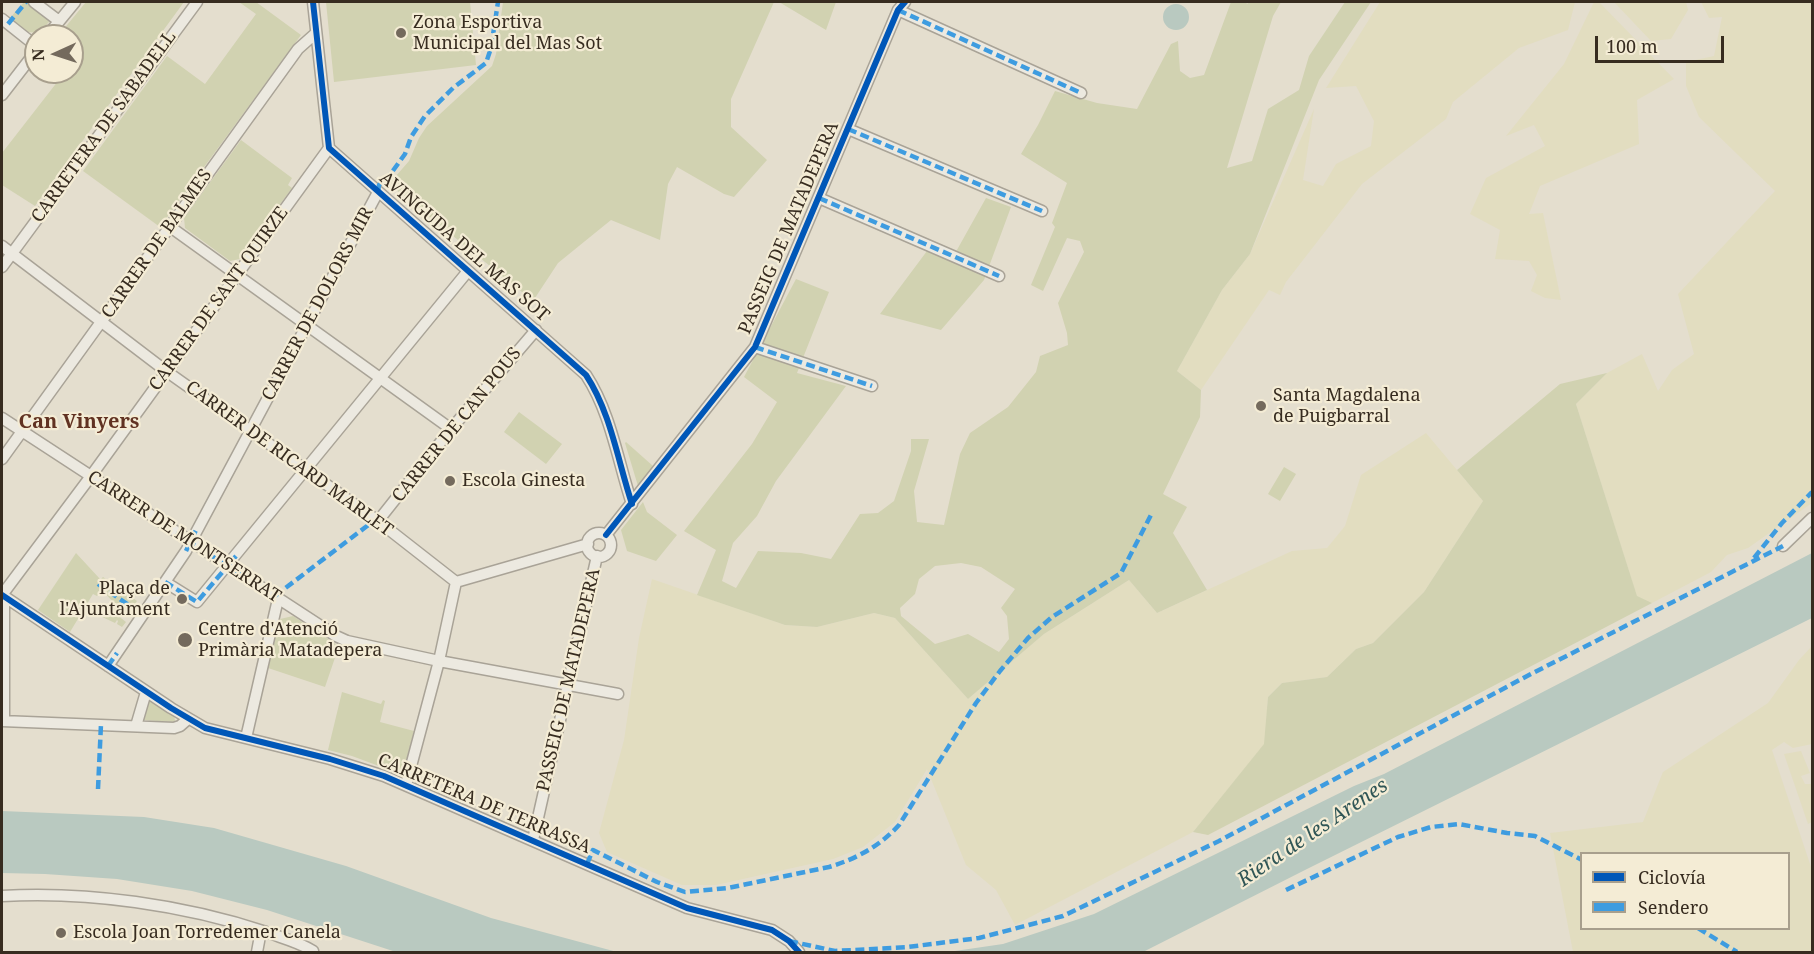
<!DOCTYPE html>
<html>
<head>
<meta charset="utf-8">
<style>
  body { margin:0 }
  #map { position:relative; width:1814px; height:954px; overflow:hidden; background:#e4dece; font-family:"Noto Serif",serif }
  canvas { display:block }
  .frame { position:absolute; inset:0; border:3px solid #372c20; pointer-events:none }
  .legend { position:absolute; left:1580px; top:852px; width:210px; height:78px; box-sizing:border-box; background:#f4ecd5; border:2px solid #a89f8d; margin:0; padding:8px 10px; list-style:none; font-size:18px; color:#372c20 }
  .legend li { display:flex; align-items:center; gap:12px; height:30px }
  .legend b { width:30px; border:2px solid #a89f8d }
  .north { position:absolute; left:24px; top:24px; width:60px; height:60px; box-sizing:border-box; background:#f4ecd5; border:2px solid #a89f8d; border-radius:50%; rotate:267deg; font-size:16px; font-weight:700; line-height:24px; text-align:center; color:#372c20 }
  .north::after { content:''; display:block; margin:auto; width:21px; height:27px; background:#746a5d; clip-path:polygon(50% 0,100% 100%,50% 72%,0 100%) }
  .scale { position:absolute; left:1595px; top:36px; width:129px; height:27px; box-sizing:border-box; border:3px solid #372c20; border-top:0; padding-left:8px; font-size:18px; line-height:21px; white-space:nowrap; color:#372c20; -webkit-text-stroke:4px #f4ecd5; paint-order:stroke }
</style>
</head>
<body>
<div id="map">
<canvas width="1814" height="954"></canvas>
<div class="frame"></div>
<ul class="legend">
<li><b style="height:8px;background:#0057b8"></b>Ciclovía</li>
<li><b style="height:8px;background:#3e9ce0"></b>Sendero</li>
</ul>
<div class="north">N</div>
<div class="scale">100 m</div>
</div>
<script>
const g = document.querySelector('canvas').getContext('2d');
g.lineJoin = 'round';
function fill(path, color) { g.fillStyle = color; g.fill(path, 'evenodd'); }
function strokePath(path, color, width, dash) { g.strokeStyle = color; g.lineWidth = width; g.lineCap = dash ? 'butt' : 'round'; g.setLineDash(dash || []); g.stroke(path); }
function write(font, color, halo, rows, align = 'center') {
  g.font = font + ' "Noto Serif",serif'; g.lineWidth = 4.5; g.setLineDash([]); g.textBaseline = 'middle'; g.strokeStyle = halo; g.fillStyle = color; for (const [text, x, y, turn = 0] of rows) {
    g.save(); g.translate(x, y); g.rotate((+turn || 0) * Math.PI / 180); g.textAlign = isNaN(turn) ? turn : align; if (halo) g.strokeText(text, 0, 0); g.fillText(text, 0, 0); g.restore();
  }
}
fill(new Path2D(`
  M 1380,2 L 1575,2 L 1568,30 L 1519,48 L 1453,102 L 1446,119 L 1362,184 L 1286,282 L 1280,295 L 1269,290 L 1201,390 L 1177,371 L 1222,290 L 1250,254 L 1314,109 L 1303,180 L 1323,186 L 1336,164 L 1371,146 L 1374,121 L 1356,86 L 1326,88 Z
  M 1594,2 L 1599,2 L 1674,79 L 1637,100 L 1639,144 L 1540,186 L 1529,214 L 1543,213 L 1561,300 L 1545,298 L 1531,291 L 1537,275 L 1529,261 L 1495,259 L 1500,230 L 1470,214 L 1486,178 L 1545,146 L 1534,125 L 1506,136 L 1564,64 Z
  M 1614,2 L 1686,2 L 1688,10 L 1671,39 L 1651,41 Z
  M 1701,2 L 1812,2 L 1812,503 L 1748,548 L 1727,555 L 1711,572 L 1652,603 L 1637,597 L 1576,404 L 1607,373 L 1642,354 L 1658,391 L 1672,370 L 1694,354 L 1678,294 L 1775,191 L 1699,117 L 1686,86 L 1686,62 L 1714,56 L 1722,17 L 1709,18 Z
  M 1426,433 L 1483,501 L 1424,592 L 1373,643 L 1356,649 L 1327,677 L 1282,683 L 1268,697 L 1265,744 L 1193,832 L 1015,925 L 996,890 L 966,865 L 927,769 L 895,822 L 863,847 L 833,859 L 716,885 L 682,885 L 607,852 L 599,833 L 624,740 L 639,638 L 652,579 L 785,625 L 817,627 L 874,613 L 895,618 L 968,699 L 1044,634 L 1129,580 L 1157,613 L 1292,551 L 1327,548 L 1345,526 L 1361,475 Z
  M 1812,646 L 1812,744 L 1793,748 L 1784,742 L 1772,750 L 1812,870 L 1812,952 L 1573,952 L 1550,833 L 1643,822 L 1663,772 L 1768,703 L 1799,660 ZM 1582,854 L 1788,854 L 1788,928 L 1582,928 Z
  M 1801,751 L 1810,773 L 1801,776 L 1805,784 L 1812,784 L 1812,822 L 1808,824 L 1784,754 Z`), '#e2ddc0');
fill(new Path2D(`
  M 24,2 L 29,2 L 52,19 L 38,33 L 28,32 L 10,18 Z
  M 86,2 L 184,2 L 35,206 L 2,185 L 2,153 L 65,72 L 72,72 L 72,36 L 58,36 Z
  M 239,2 L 256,2 L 301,35 L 160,227 L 83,171 L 167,56 L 205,84 L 256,14 Z
  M 326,2 L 470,2 L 476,65 L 334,82 Z
  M 503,2 L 774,2 L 731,99 L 731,127 L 767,160 L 734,197 L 724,194 L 677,167 L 668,184 L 660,240 L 611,220 L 558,263 L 533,301 L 389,184 L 409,161 L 419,138 L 427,126 L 492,66 L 496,54 Z
  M 779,2 L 836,2 L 826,30 Z
  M 1231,2 L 1246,2 L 1247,4 L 1249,2 L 1281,2 L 1273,16 L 1227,168 L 1252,161 L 1268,109 L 1299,90 L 1309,56 L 1345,2 L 1371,2 L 1319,80 L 1250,254 L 1222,290 L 1177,371 L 1201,390 L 1200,417 L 1163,494 L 1187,507 L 1173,533 L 1207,590 L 1157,613 L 1129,580 L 1044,634 L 968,699 L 895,618 L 874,613 L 817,627 L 785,625 L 697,595 L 716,550 L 684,531 L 752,444 L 777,402 L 744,377 L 796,279 L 829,292 L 797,373 L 846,386 L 776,481 L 757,516 L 733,543 L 722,581 L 736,588 L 758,551 L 801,553 L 831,559 L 860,514 L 878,513 L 894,501 L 911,451 L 911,439 L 929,439 L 914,491 L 917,522 L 944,525 L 960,454 L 970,433 L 1008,407 L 1036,372 L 1040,356 L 1068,345 L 1067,333 L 1058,303 L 1084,252 L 1080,241 L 1067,238 L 1043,291 L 1031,285 L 1055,227 L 1052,223 L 1067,183 L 1021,154 L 1038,125 L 1055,91 L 1097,103 L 1137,109 L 1171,44 L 1178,41 L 1180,71 L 1190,78 L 1204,75 ZM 961,563 L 981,567 L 1015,589 L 1001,608 L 1007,616 L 1009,639 L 999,652 L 968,634 L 935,644 L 901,616 L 900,608 L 915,594 L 919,579 L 935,566 Z
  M 241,140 L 292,178 L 288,185 L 292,188 L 240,259 L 230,261 L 185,228 L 184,218 Z
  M 986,198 L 1011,207 L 984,280 L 941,330 L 880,314 L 927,251 L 953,257 Z
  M 1607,373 L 1576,404 L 1637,596 L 1652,603 L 1208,835 L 1193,832 L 1264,744 L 1268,697 L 1282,683 L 1327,677 L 1356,649 L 1373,643 L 1424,592 L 1483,501 L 1457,470 L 1560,384 Z
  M 519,412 L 562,444 L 546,464 L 504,432 Z
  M 626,442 L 653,466 L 638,486 L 625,443 Z
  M 1284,467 L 1296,474 L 1280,501 L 1268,494 Z
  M 643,502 L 647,512 L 677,535 L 656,561 L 627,551 L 621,530 Z
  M 76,553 L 100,579 L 98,582 L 103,577 L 137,601 L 133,606 L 134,609 L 125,603 L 117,615 L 126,622 L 122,627 L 117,624 L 118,621 L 117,620 L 115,623 L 98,615 L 104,605 L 114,603 L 102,590 L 97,596 L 93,594 L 70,632 L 38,610 Z
  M 293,616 L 339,646 L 325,687 L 268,668 L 280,619 Z
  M 342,692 L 381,704 L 383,700 L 385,701 L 380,722 L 414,731 L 404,769 L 395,772 L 352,756 L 328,750 Z
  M 150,699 L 174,715 L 175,721 L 172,722 L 143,720 Z`), '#d1d2b1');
fill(new Path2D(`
  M1163 17a13 13 0 1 1 26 0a13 13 0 1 1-26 0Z
  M 1812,553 L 1812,618 L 1307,869 L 1143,952 L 948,952 L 1003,944 L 1094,914 L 1354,786 L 1384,774 Z
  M 2,811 L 144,817 L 214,828 L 346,866 L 491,918 L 617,952 L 396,952 L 267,910 L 192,891 L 117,879 L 45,874 L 2,873 Z`), '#b9c9c0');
const minor = new Path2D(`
  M 34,2 L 59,21
  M 313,2 L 329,148 L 586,375 C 611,413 618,462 632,504
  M 898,10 L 1081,93
  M 2,19 L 36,46
  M 47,36 L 75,2
  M 2,95 L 36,51
  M 848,129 L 1042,211
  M 819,198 L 999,276
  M 169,226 L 451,429
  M 2,246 L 166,371 L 378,521 L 456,582
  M 2,267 L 197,2
  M 755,347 L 872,386
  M 2,418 L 336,636 L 347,641 L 439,661 L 618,694
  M 2,459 L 298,49 L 316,33
  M 378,521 L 451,429 L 536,330
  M587 545a12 12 0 1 1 24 0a12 12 0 1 1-24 0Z
  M 606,535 L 755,347 L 898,10 L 905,2
  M 1783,546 L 1812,518
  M 165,582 L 197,602 L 468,271
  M 456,582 L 588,544
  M 2,595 L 171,708 L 205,728 L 330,759 L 384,776 L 687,908 L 772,930 L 789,941 L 799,952
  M 2,595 L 91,476 L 329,148
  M 2,595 L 4,604 L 4,721
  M 108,666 L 186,551 L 378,192
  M 2,721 L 174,728 L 180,726 L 188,719
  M 136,726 L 146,692
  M 246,738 L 278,599
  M 406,785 L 439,661 L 456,582
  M 533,840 L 597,556
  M 2,896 C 87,891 185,905 266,932 C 282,938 299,942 313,951
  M 253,929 L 260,936 L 257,952`);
strokePath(minor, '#a9a397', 13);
strokePath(minor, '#ece9e0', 10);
strokePath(new Path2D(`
  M 898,10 L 1081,93
  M 8,24 L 26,2
  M 848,129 L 1042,211
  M 378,192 L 379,185 L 392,172 L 405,154 L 411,137 L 425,116 L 453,88 L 486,63 L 491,48 L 498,2
  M 819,198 L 999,276
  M 755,347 L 872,386
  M 176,533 L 241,575
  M 186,551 L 196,530
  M 1754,558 L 1782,523 L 1812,492
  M 165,582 L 197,602 L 236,556
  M 98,584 L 143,615
  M 275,596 L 367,526 L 378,521
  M 108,666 L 117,653
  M 98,789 L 101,724
  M 587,864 L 593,850 L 657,882 L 685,892 L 728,888 L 829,867 C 856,859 880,846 899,825 L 976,703 L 1000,671 L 1028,638 L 1052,617 L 1121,573 L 1152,513
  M 1286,890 L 1398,837 L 1431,827 L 1459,824 L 1507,833 L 1535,836 L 1582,860
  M 1698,928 L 1737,952
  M 789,941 L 835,951 L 908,947 L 979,938 L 1063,916 L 1219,841 L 1529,675 L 1783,546`), '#3e9ce0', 4.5, [9, 4.5]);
strokePath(new Path2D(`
  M 313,2 L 329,148 L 586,375 C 611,413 618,462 632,504
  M 606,535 L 755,347 L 898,10 L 905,2
  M 2,595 L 171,708 L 205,728 L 330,759 L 384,776 L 687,908 L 772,930 L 789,941 L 799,952`), '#0057b8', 6);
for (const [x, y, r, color] of [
  [401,33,6,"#746a5d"],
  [1261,406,6,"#746a5d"],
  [450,481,6,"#746a5d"],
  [182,599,6,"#746a5d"],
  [185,640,8,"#746a5d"],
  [61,933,6,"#746a5d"]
]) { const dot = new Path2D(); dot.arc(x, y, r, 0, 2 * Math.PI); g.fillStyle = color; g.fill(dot); strokePath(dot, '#f4ecd5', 2); }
write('18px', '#372c20', '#f4ecd5', [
  ["Zona Esportiva",413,23],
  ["Municipal del Mas Sot",413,44],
  ["Santa Magdalena",1273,396],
  ["de Puigbarral",1273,417],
  ["Escola Ginesta",462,481],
  ["Plaça de",170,589,"right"],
  ["l'Ajuntament",170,610,"right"],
  ["Centre d'Atenció",198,630],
  ["Primària Matadepera",198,651],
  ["Escola Joan Torredemer Canela",73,933]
], 'left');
write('18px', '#372c20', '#f4ecd5', [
  ["CARRETERA DE SABADELL",104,127,-54],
  ["PASSEIG DE MATADEPERA",789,228,-67],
  ["CARRER DE BALMES",157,244,-55],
  ["AVINGUDA DEL MAS SOT",464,247,41],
  ["CARRER DE SANT QUIRZE",219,299,-54],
  ["CARRER DE DOLORS MIR",318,304,-62],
  ["CARRER DE CAN POUS",457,425,-51],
  ["CARRER DE RICARD MARLET",289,459,36],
  ["CARRER DE MONTSERRAT",184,537,33],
  ["PASSEIG DE MATADEPERA",569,680,-77],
  ["CARRETERA DE TERRASSA",484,804,23]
]);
write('bold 20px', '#613222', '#f4ecd5', [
  ["Can Vinyers",79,422]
]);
write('italic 20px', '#305656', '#f4ecd5', [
  ["Riera de les Arenes",1313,833,-34]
]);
</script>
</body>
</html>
